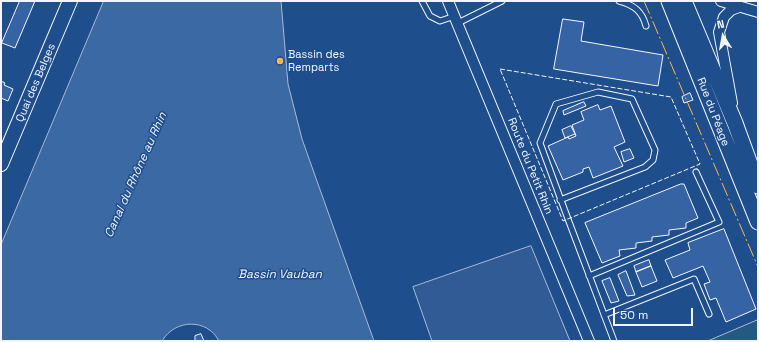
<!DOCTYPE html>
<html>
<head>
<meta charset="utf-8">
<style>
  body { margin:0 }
  #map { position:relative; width:759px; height:342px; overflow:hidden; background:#1f4e8c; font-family:"Space Grotesk",sans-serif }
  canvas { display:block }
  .frame { position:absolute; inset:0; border:2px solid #f2f6ff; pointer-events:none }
  .north { position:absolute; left:703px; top:16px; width:40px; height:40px; -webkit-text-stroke:3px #1f4e8c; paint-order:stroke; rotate:349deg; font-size:11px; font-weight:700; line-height:16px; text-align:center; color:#f2f6ff }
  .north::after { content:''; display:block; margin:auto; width:14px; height:18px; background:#f2f6ff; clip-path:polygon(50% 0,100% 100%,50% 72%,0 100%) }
  .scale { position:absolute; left:613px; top:308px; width:80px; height:18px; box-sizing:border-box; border:2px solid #f2f6ff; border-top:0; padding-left:5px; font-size:12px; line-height:14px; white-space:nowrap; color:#f2f6ff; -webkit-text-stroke:3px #1f4e8c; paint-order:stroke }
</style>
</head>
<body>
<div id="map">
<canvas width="759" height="342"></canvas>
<div class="frame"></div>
<div class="north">N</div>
<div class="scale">50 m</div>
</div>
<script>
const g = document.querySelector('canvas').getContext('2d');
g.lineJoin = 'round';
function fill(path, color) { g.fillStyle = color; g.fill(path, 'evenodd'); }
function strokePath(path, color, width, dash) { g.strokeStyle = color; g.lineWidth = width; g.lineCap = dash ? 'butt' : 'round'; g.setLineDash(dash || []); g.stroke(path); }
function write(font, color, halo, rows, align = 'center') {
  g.font = font + ' "Space Grotesk",sans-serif'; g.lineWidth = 3; g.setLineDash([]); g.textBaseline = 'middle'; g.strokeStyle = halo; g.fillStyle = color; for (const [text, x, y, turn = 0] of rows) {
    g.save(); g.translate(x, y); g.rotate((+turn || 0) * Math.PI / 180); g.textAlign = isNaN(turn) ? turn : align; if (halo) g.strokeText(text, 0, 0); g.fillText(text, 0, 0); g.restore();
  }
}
const green = new Path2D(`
  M 758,320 L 758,341 L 708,341 Z`);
fill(green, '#245a82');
strokePath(green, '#a8bbd7', 1);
const parking = new Path2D(`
  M 531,246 L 570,341 L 432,341 L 413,287 Z`);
fill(parking, '#305b95');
strokePath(parking, '#a8bbd7', 1);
const water = new Path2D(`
  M 104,1 L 281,1 L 288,84 L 302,139 L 374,341 L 219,341 C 207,318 175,319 162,341 L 1,341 L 1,245 Z`);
fill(water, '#3b69a3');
strokePath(water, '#a8bbd7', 1);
const building = new Path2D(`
  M 20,1 L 35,1 L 15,48 L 2,43 Z
  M 563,19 L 584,22 L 581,41 L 663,55 L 658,86 L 554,69 Z
  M 1,81 L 5,83 L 4,85 L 13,89 L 8,101 L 1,98 Z
  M 690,93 L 693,100 L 684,103 L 682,97 Z
  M 584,102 L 586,106 L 564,115 L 563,111 Z
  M 598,105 L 600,110 L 611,106 L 625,142 L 614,147 L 623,166 L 593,178 L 589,167 L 583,169 L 583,172 L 563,180 L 548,146 L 568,137 L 569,139 L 576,136 L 572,125 L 584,120 L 581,112 Z
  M 571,126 L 575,134 L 565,138 L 562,130 Z
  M 630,149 L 634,158 L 624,162 L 621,152 Z
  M 681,184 L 684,184 L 698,218 L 686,223 L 686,228 L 669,230 L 669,235 L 652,237 L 652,241 L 636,243 L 636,248 L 619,250 L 620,256 L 602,263 L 585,223 Z
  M 724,229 L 756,309 L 726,322 L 716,298 L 710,300 L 704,284 L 710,282 L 703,266 L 673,278 L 665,260 L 690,250 L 688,243 Z
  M 649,260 L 651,266 L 636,272 L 634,266 Z
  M 651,266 L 657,281 L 642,287 L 636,272 Z
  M 626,271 L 635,295 L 627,296 L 618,275 Z
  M 610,278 L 619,301 L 611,303 L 602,281 Z
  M 201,334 L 204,341 L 195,341 L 195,336 Z`);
fill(building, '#3563a3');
strokePath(building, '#f2f6ff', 1);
const service = new Path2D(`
  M 422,1 L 430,16 L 440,21 L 455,16
  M 619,1 C 634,5 642,11 646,26
  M 458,23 L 502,1
  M 560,200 L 645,167 L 653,160 L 655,150 L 632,99 L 598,92 L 556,104 L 540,143 L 568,219 L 614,341
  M 589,276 L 719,222 L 696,172
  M 604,315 L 694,279 L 709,314`);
const minor = new Path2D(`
  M 448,1 L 589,341
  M 721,1 L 758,12
  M 732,103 L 719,32 L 724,17 L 731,10 L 739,7`);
const secondary = new Path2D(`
  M 1,164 L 70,1`);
const primary = new Path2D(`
  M 669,1 L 758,222
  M 684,1 L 735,123 L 758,186`);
strokePath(service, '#f2f6ff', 7);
strokePath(minor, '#f2f6ff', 12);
strokePath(secondary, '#f2f6ff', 16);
strokePath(primary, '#f2f6ff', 17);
strokePath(service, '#1f4e8c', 5);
strokePath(minor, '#1f4e8c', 10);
strokePath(secondary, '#1f4e8c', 14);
strokePath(primary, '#1f4e8c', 15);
strokePath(new Path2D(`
  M 500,69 L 671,97 L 700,164 L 563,221 Z`), '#f2f6ff', 1, [5, 2]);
strokePath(new Path2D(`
  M 644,1 L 758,267`), '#ffb74d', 1, [14, 3, 2, 3]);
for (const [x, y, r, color] of [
  [280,61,4,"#ffb74d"]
]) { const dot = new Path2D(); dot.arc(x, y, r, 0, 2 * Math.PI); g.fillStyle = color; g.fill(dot); strokePath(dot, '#1f4e8c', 1.5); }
write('11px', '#f2f6ff', '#1f4e8c', [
  ["Bassin des",288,55],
  ["Remparts",288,68]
], 'left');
write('11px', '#f2f6ff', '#1f4e8c', [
  ["Quai des Belges",36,83,-67],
  ["Rue du Péage",713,112,69],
  ["Route du Petit Rhin",530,166,68]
]);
write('italic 12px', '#f2f6ff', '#1f4e8c', [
  ["Canal du Rhône au Rhin",136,175,-66],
  ["Bassin Vauban",280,275]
]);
</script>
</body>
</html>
